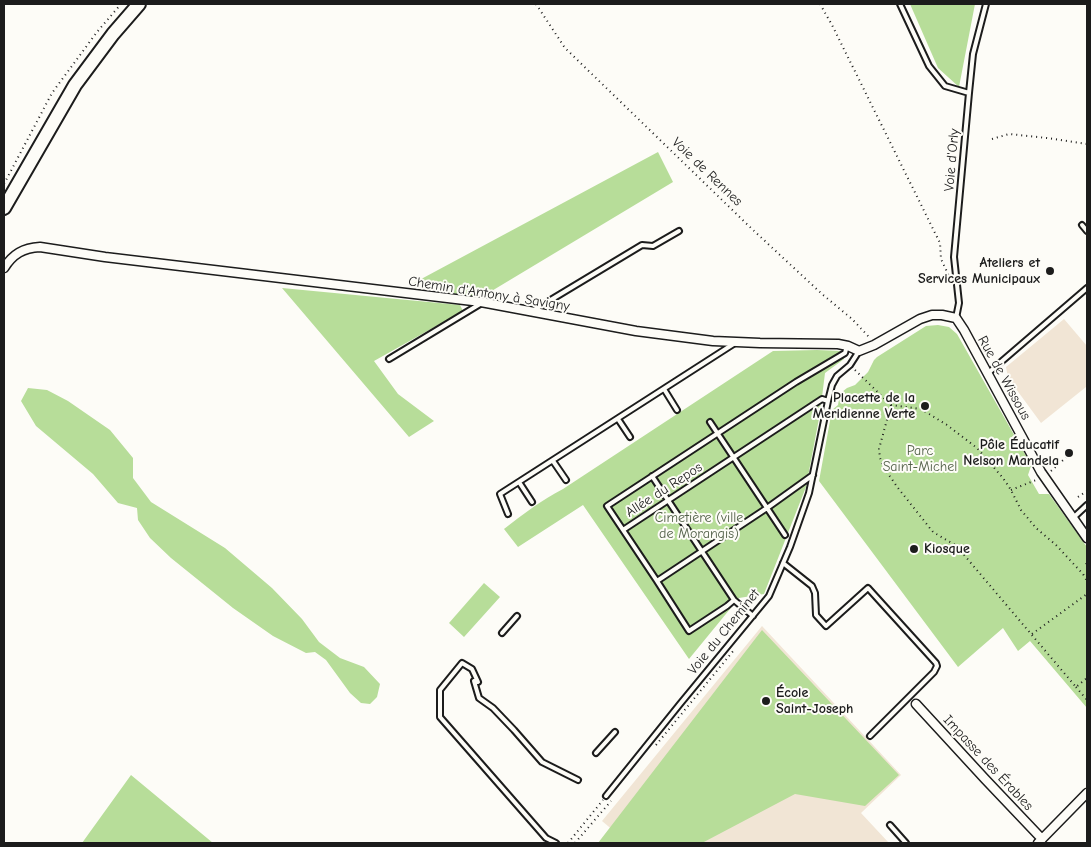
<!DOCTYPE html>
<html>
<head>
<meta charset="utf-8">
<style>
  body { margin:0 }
  #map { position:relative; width:1091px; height:847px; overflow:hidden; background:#fdfcf7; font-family:"Comic Neue",sans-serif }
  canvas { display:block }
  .frame { position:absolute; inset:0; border:5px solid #1c1c1c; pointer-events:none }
</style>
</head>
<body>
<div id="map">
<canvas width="1091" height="847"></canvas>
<div class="frame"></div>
</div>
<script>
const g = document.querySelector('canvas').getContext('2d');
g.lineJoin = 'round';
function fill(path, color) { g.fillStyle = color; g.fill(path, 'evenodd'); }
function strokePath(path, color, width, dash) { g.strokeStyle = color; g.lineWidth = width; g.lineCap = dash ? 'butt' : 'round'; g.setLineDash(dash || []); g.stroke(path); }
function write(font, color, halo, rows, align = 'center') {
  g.font = font + ' "Comic Neue",sans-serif'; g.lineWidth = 4; g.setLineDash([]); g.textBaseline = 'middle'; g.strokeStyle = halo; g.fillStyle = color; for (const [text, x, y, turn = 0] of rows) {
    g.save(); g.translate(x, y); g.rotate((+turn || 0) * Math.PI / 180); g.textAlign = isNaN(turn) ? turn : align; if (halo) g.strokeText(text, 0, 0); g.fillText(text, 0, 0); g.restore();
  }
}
fill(new Path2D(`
  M 1064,319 L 1087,346 L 1087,389 L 1086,387 L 1041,423 L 1008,378 L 1006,367 Z
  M 762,626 L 901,775 L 861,813 L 889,843 L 628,843 L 602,821 Z`), '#f1e5d5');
fill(new Path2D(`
  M 910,4 L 975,4 L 959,87 L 938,68 Z
  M 658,152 L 673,182 L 480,298 L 410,285 Z
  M 282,288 L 460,305 L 463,311 L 374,361 L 398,394 L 434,421 L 409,437 Z
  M 938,325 L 949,327 L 957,334 L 1030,463 L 1031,466 L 1028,475 L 1039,494 L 1049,494 L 1087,547 L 1087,708 L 1030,641 L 1018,651 L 1003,628 L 958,667 L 819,481 L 832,410 L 838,405 L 839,399 L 842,392 L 847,388 L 855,385 L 868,372 L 874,360 L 877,357 L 926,326 Z
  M 817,350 L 841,351 L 844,359 L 825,373 L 822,397 L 819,399 L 821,408 L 806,487 L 764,594 L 739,598 L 689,659 L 583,505 L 518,547 L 504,529 C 523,514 542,500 563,489 L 773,351 Z
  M 28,388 L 47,390 L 68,401 L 110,430 L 133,458 L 133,478 L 151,502 L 225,548 L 272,588 L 302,619 L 319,642 L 340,658 L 364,667 L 380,684 L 377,697 L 370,704 L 361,703 L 350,693 L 326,660 L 315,652 L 306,653 L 273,636 L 233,608 L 171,558 L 150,538 L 138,520 L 137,508 L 118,503 L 93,474 L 36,426 L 21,401 Z
  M 484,583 L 500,597 L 464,637 L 449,623 Z
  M 762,630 L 899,775 L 865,806 L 795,794 L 702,843 L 598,843 Z
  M 131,775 L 213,843 L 82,843 Z`), '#b7dd99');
const service = new Path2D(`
  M 900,4 L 929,66 L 945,86 L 969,93
  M 1082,225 L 1087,231
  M 534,310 L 642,245 L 653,246 L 679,231
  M 956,318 L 959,303 L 954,257 L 969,93 L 973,54 L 986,4
  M 389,359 L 480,304
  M 987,374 L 1087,288
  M 664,389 L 677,410
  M 618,419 L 630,437
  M 710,422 L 785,535
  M 553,461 L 566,480
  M 813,475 L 767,508 L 657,581 L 623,530 L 822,399 L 828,401
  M 652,476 L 734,600 L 727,606 L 689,631 L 657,581
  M 519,482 L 532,502
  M 508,514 L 500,494 L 735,343
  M 1073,518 L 1087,505
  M 623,530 L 607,506 L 796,382 L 845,353 L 847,346
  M 783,563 L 812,586 L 815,593 L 816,615 L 826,626 L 868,588 L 936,663 L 937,666 L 934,672 L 870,736
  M 734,600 L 753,616
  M 502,633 L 517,616
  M 474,681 L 479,698 L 493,708 L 514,730 L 542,762 L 578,780
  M 478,682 L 472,669 L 462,663 L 440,690 L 440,717 L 546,838 L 556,843
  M 596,753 L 615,732
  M 606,796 L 680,704 L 769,596 L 790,547 L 809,493 L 828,401 L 832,385 L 837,376 L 850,365 L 859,351
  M 890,825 L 906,843`);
const minor = new Path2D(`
  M 4,268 C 13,254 23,248 40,247 L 105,257 L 481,302 L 636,331 L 713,341 L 760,343 L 838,344 L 848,346 L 859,351 L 874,345 L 920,319 L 932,315 L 942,315 L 956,318 L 964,330 L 1041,472 L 1087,538
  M 916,704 L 985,779 L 1042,839
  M 1038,843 L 1087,793`);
const primary = new Path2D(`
  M 4,208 L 75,85 L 113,34 L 139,4`);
strokePath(service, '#1c1c1c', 8);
strokePath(minor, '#1c1c1c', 11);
strokePath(primary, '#1c1c1c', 16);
strokePath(new Path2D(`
  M 536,4 L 565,48 L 752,229 L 822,294 L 852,319 L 869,337
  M 820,4 L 832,25 L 940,243 L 941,259 L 949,276
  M 992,139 L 1009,134 L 1047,138 L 1087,144
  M 4,184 L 52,93 L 97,32 L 121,4
  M 855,370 L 891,405 L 921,409 L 947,425 L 977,448 L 1003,478 L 1011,490 L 1021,510 L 1036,528 L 1056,545 L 1083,574 L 1087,581
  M 891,405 L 879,449 L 880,458 L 884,468 L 898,488 L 933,532 L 955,545 L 959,549 L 1076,687 L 1087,678
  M 1051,471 L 1071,453
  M 1011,490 L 1036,480
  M 1078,497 L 1087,491
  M 1086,563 L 1087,565
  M 1032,634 L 1087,594
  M 1076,687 L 1087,700
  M 656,745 L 734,650
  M 568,843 L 603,800
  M 575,843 L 611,801`), '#1c1c1c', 2, [1, 4]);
strokePath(service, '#fdfcf7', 4);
strokePath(minor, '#fdfcf7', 8);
strokePath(primary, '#fdfcf7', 12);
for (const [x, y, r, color] of [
  [1050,271,5,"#1c1c1c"],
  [925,406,5,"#1c1c1c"],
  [1069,453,5,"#1c1c1c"],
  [914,549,5,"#1c1c1c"],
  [766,701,5,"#1c1c1c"]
]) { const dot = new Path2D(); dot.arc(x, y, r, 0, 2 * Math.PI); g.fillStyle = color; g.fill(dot); strokePath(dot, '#fdfcf7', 2); }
write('14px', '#1c1c1c', '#fdfcf7', [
  ["Voie d'Orly",952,160,-85],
  ["Voie de Rennes",707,172,44],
  ["Chemin d'Antony à Savigny",489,294,9],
  ["Rue de Wissous",1004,378,61],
  ["Allée du Repos",664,490,-33],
  ["Voie du Cheminet",724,632,-51],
  ["Impasse des Érables",988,763,47]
]);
write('bold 14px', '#1c1c1c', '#fdfcf7', [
  ["Ateliers et",1040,263],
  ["Services Municipaux",1040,279],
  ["Placette de la",915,398],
  ["Meridienne Verte",915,414],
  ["Pôle Éducatif",1059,445],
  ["Nelson Mandela",1059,461],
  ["Kiosque",924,549,"left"],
  ["École",776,693,"left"],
  ["Saint-Joseph",776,709,"left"]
], 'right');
write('14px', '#526048', '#fdfcf7', [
  ["Parc",920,451],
  ["Saint-Michel",920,467],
  ["Cimetière (ville",699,518],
  ["de Morangis)",699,534]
]);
</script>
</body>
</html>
